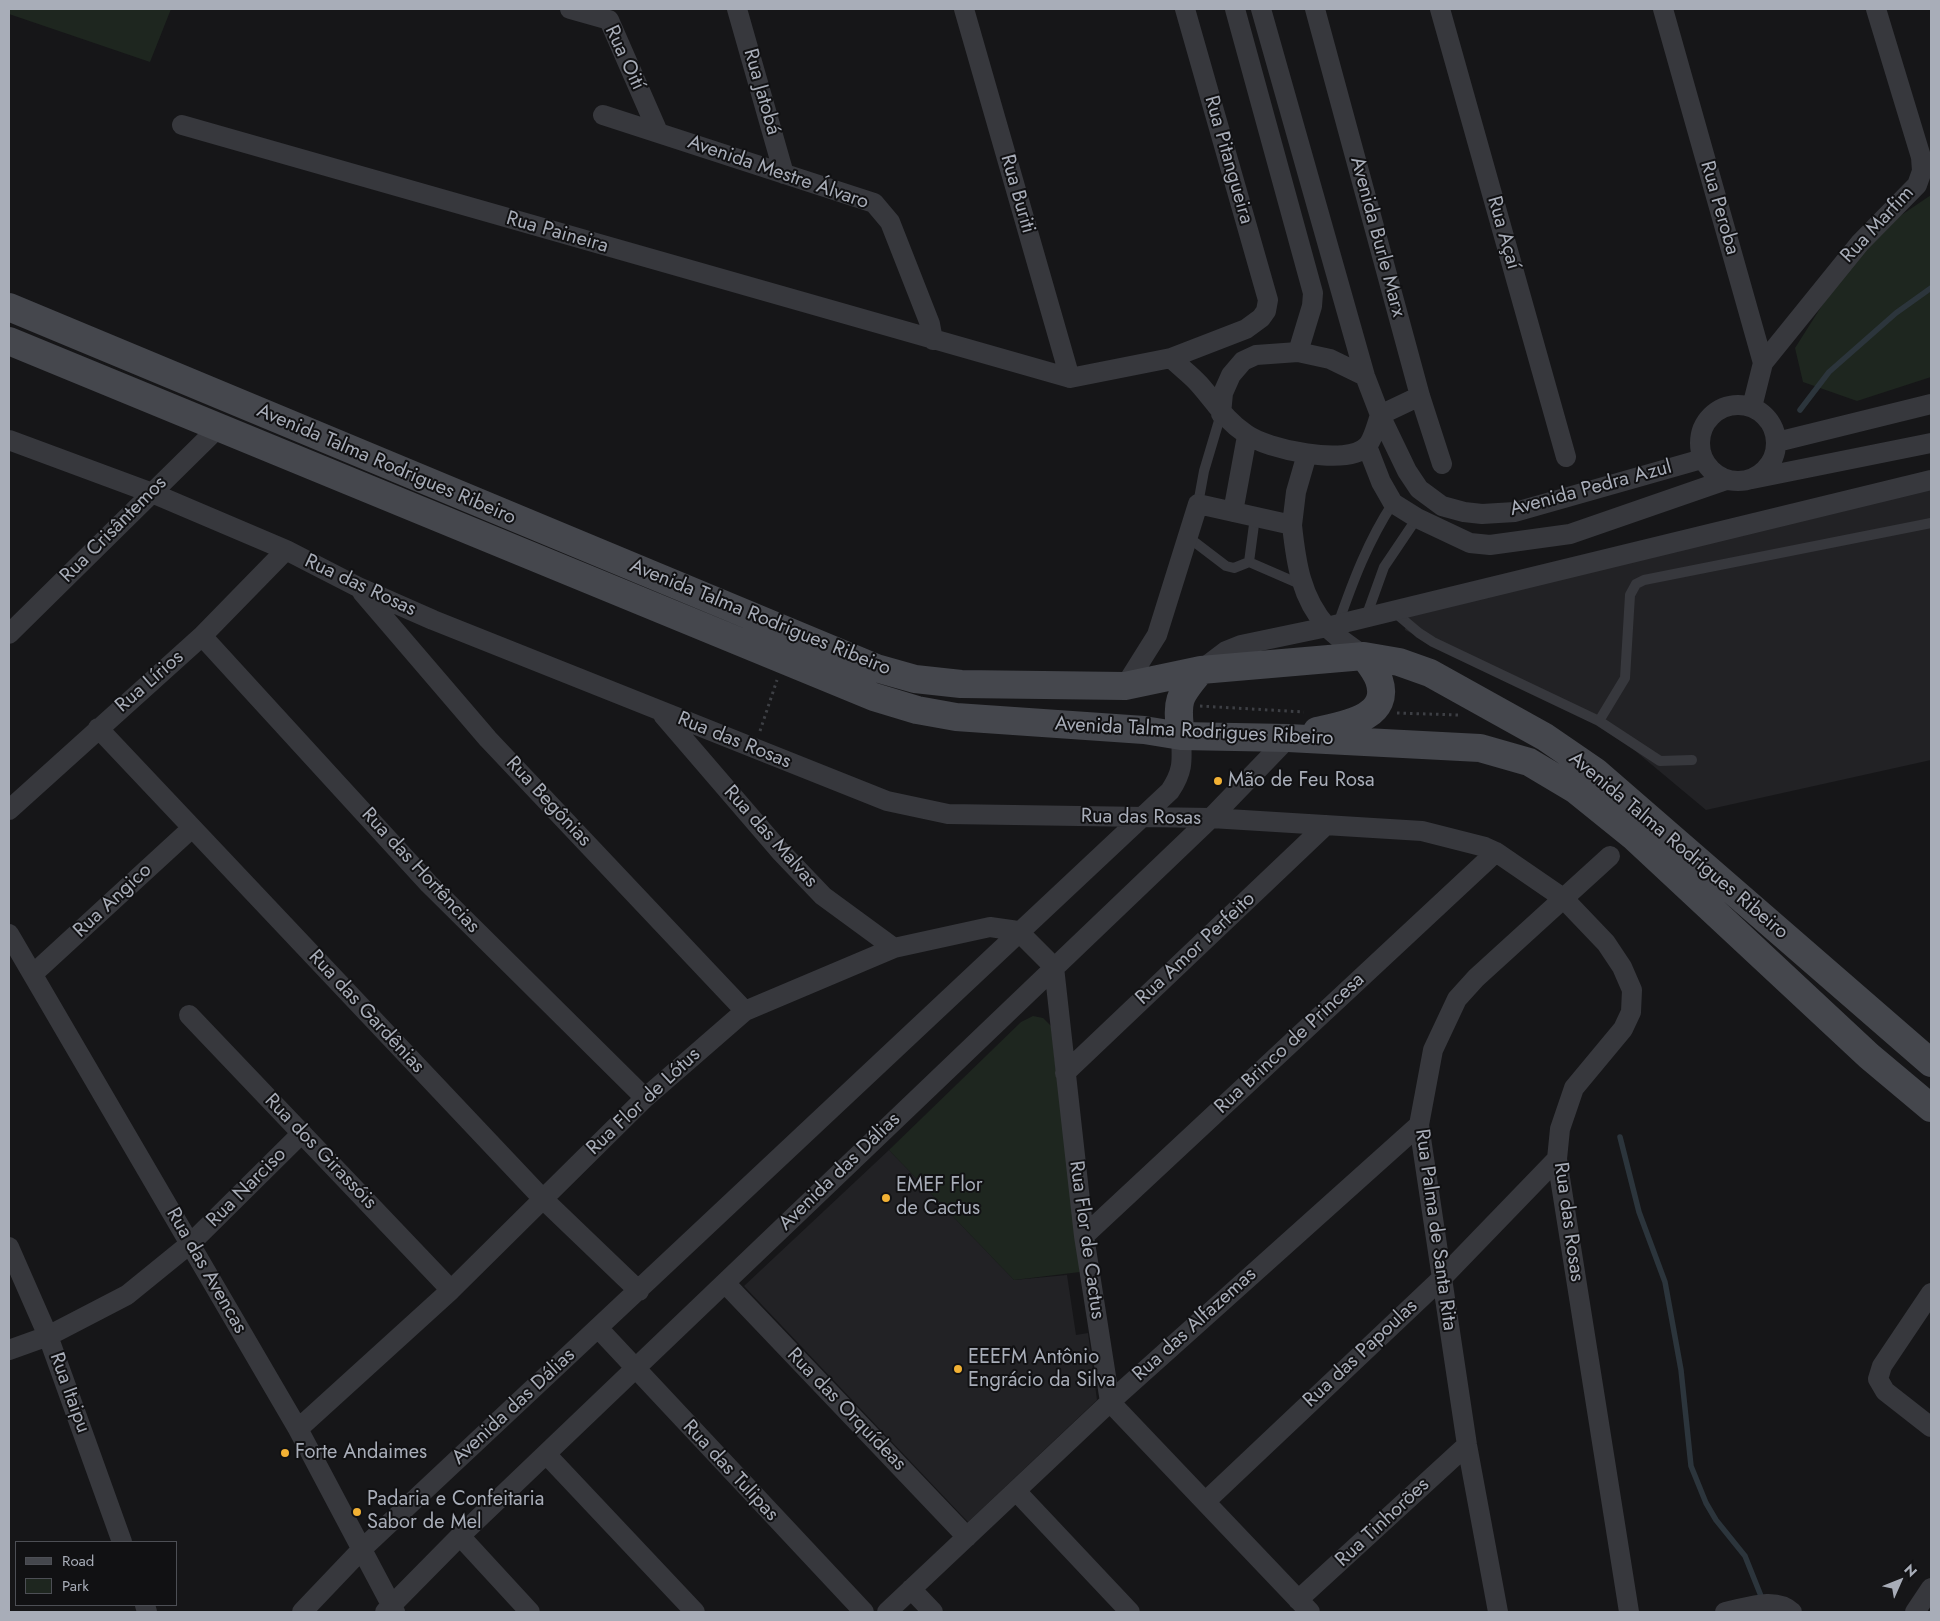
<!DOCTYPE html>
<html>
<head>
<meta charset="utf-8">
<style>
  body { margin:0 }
  #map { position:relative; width:1940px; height:1621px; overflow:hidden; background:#161618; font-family:Jost,sans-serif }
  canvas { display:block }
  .frame { position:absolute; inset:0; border:10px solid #a8adb8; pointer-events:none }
  .legend { position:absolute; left:15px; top:1541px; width:162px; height:65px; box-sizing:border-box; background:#111113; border:1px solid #4d4f55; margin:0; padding:6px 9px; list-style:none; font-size:15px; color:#a8adb8 }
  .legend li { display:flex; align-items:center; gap:10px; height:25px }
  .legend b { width:25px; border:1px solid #4d4f55 }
  .north { position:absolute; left:1875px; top:1556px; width:50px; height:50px; -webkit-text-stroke:4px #111113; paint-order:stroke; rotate:46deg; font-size:14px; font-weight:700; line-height:20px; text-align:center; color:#a8adb8 }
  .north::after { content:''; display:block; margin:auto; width:18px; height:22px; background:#a8adb8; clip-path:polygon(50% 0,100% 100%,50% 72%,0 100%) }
</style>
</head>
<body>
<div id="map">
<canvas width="1940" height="1621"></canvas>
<div class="frame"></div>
<ul class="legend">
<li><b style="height:6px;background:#45474d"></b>Road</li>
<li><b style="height:14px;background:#1e261f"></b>Park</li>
</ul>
<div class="north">N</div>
</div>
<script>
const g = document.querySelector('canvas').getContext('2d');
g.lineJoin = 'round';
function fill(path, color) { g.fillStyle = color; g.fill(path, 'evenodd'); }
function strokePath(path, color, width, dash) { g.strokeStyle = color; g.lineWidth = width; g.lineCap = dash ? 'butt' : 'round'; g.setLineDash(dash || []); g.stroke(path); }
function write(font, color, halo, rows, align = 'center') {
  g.font = font + ' Jost,sans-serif'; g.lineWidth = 4; g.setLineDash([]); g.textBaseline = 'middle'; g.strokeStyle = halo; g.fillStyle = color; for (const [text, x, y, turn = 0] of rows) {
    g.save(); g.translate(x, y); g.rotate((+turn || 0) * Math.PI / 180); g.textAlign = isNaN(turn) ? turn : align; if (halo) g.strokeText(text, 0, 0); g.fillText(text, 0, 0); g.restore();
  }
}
fill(new Path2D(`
  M 1931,484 L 1931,760 L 1706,810 L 1609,729 L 1405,630 L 1407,611 Z
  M 889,1150 L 1014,1280 L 1067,1275 L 1076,1335 L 1088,1333 L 1097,1400 L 968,1522 L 744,1286 Z`), '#222225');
fill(new Path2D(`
  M 9,9 L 171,9 L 150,62 L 9,14 Z
  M 1931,195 L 1931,377 L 1857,401 L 1803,382 L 1795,348 L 1863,241 Z
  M 1033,1016 L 1043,1018 L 1051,1026 L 1080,1272 L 1014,1280 L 889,1150 L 1021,1022 Z`), '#1e261f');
strokePath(new Path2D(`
  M 1800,410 L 1829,372 L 1896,313 L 1931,288
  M 1620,1137 L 1639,1212 L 1665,1282 L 1681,1370 L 1691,1466 L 1706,1503 L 1716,1520 L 1745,1556 L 1763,1601`), '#2c353c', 5.5);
strokePath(new Path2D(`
  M 1200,706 L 1304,712
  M 1397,713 L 1459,715
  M 760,731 L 777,680`), '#3d3f44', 3, [2.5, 4]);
strokePath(new Path2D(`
  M 1198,504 L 1204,471 L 1221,414
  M 1188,537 L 1226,566 L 1234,568 L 1249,562 L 1302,585
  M 1249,562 L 1255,517
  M 1393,611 L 1419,633 L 1433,642 L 1599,721 L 1660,761 L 1692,760
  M 1366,617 L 1384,567 L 1417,518
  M 1338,624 C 1353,581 1368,541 1393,503
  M 1599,721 L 1625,678 L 1630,595 L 1636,584 L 1644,580 L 1931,523`), '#37383d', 10);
strokePath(new Path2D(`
  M 570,9 L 609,20 L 658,132
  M 737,9 L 784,174
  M 964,9 L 1070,378
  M 1235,9 L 1313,293 L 1312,306 L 1298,352
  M 1315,9 L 1420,396 L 1442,464
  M 1440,9 L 1566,457
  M 1663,9 L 1763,363 L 1752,407
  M 603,115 L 874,203 L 890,222 L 930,324 L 933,340
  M 182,125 L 1070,378 L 1171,358 L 1246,329 L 1261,318 L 1266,311 L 1268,300 L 1185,9
  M 1171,358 C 1180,367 1191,375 1199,384 C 1216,403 1224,419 1246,434 C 1266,449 1348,467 1367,446 C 1373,440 1377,424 1380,415 L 1365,376 L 1261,9
  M 1763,363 L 1860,243 L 1917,185 L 1922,171 L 1921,157 L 1876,9
  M 1420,396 L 1380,415 L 1407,471 L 1419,489 L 1442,506 L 1464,512 L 1482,514 L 1515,512 L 1702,459
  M1700 443a38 38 0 1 1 76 0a38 38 0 1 1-76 0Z
  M 1221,414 L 1223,393 L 1231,375 L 1243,361 L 1256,355 L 1298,352 L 1330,359 L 1365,376
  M 9,440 L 152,493 L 286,550 L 358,587 L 433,620 L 887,801 L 948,814 L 1211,818 L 1422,831 L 1485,847 L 1496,852 L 1563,898 L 1606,943 L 1622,967 L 1632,990 L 1631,1012 L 1623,1029 L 1574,1088 L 1560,1129 L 1557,1159 L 1629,1612
  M 1777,442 L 1931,404
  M 1367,446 L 1381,482 L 1393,503 L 1417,518 L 1470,543 L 1490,545 L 1570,534 L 1726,480
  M 1752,479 L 1931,443
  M 1233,512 L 1247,436
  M 1292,525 L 1296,492 L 1307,454
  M 362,592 L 488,739 L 745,1011
  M 9,634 L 219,427
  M 202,636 L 429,884 L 645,1098
  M 1201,670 L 1226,651 L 1241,645 L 1327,627 L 1931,480
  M 1125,686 L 1157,635 L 1198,504 L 1292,525 C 1296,563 1301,598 1327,627 C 1337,638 1352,647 1364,656
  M 663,715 L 780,851 L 823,896 L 894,948
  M 98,728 L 542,1198 L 639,1291
  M 9,810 L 202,636 L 286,550
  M 9,934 L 298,1429 L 395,1612
  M 1054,967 L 1084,1236 L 1110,1402 L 1310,1612
  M 33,974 L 192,828
  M 189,1015 L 451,1290
  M 1065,1073 L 1326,825
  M 1084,1236 L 1496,852
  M 9,1247 L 48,1336 L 122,1542
  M 725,1283 L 967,1537
  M 1931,1293 L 1882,1366 L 1878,1379 L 1885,1391 L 1931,1427
  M 598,1328 L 864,1612
  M 9,1350 L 48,1336 L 127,1295 L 191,1243 L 302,1133
  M 298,1429 L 451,1290 L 645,1098 L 745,1011 L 894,948 L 990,927 L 1018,931 L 1054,967
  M 546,1454 L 695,1612
  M 1016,1491 L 1130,1612
  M 1205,1502 L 1442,1278 L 1557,1159
  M 460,1536 L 530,1612
  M 911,1589 L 933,1612
  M 1298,1600 L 1467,1445
  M 145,1605 L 147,1612
  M 302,1612 L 362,1549 L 1170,791 C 1184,770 1182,760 1181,736
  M 385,1612 L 460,1536 L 1211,818 L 1288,738
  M 887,1612 L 1110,1402 L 1419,1125
  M 1498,1612 L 1467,1445 L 1419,1125 L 1433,1050 L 1457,999 L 1476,978 L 1610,856
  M 1725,1612 C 1746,1608 1775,1596 1792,1612
  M 1915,1612 L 1931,1588`), '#37383d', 20);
strokePath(new Path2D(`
  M 9,307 L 876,668 L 915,679 L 961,684 L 1125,686 L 1201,670 L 1364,656 L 1399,662 L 1430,673 L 1545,737 L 1596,772 L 1931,1063
  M 9,341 L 874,697 L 917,710 L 956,717 L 1144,730 L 1181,736 L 1288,738 L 1480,748 L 1529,762 L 1576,790 L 1633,836 L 1869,1056 L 1931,1108
  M 1317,731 C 1343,725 1392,718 1379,680 C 1376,671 1369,663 1364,656
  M 1181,736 C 1176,700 1178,697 1201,670`), '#45474d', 28);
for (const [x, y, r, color] of [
  [1218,781,5,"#f2b134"],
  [886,1198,5,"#f2b134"],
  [958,1369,5,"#f2b134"],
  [285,1453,5,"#f2b134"],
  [357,1512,5,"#f2b134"]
]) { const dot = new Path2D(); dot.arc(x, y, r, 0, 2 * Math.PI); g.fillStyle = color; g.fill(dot); strokePath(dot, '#111113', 2); }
write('20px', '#a8adb8', '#111113', [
  ["Rua Oití",624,58,65],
  ["Rua Jatobá",761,92,74],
  ["Rua Pitangueira",1228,160,74],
  ["Avenida Mestre Álvaro",778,173,19],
  ["Rua Buriti",1017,194,74],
  ["Rua Peroba",1719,208,74],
  ["Rua Marfim",1878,225,-47],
  ["Rua Paineira",557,233,16],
  ["Rua Açaí",1503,233,74],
  ["Avenida Burle Marx",1377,237,75],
  ["Avenida Talma Rodrigues Ribeiro",386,465,23],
  ["Avenida Pedra Azul",1591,489,-15],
  ["Rua Crisântemos",114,530,-45],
  ["Rua das Rosas",360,586,25],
  ["Avenida Talma Rodrigues Ribeiro",760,618,22],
  ["Rua Lírios",150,682,-41],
  ["Avenida Talma Rodrigues Ribeiro",1194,732,3],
  ["Rua das Rosas",734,741,22],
  ["Rua Begônias",548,802,47],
  ["Rua das Rosas",1141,818,1],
  ["Rua das Malvas",770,837,48],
  ["Avenida Talma Rodrigues Ribeiro",1678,846,40],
  ["Rua das Hortências",420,871,47],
  ["Rua Angico",113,901,-43],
  ["Rua Amor Perfeito",1196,949,-43],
  ["Rua das Gardênias",366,1012,47],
  ["Rua Brinco de Princesa",1290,1044,-43],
  ["Rua Flor de Lótus",644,1102,-43],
  ["Rua dos Girassóis",320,1152,46],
  ["Avenida das Dálias",840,1172,-44],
  ["Rua Narciso",247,1188,-45],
  ["Rua das Rosas",1568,1222,82],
  ["Rua Palma de Santa Rita",1435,1230,82],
  ["Rua Flor de Cactus",1086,1240,82],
  ["Rua das Avencas",206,1271,60],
  ["Rua das Alfazemas",1195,1325,-42],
  ["Rua das Papoulas",1361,1354,-43],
  ["Rua Itaipu",69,1393,70],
  ["Avenida das Dálias",514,1407,-43],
  ["Rua das Orquídeas",846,1410,46],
  ["Rua das Tulipas",730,1471,47],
  ["Rua Tinhorões",1383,1523,-43]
]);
write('20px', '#a8adb8', '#111113', [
  ["Mão de Feu Rosa",1228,781],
  ["EMEF Flor",896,1186],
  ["de Cactus",896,1209],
  ["EEEFM Antônio",968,1358],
  ["Engrácio da Silva",968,1381],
  ["Forte Andaimes",295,1453],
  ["Padaria e Confeitaria",367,1500],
  ["Sabor de Mel",367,1523]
], 'left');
</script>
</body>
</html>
